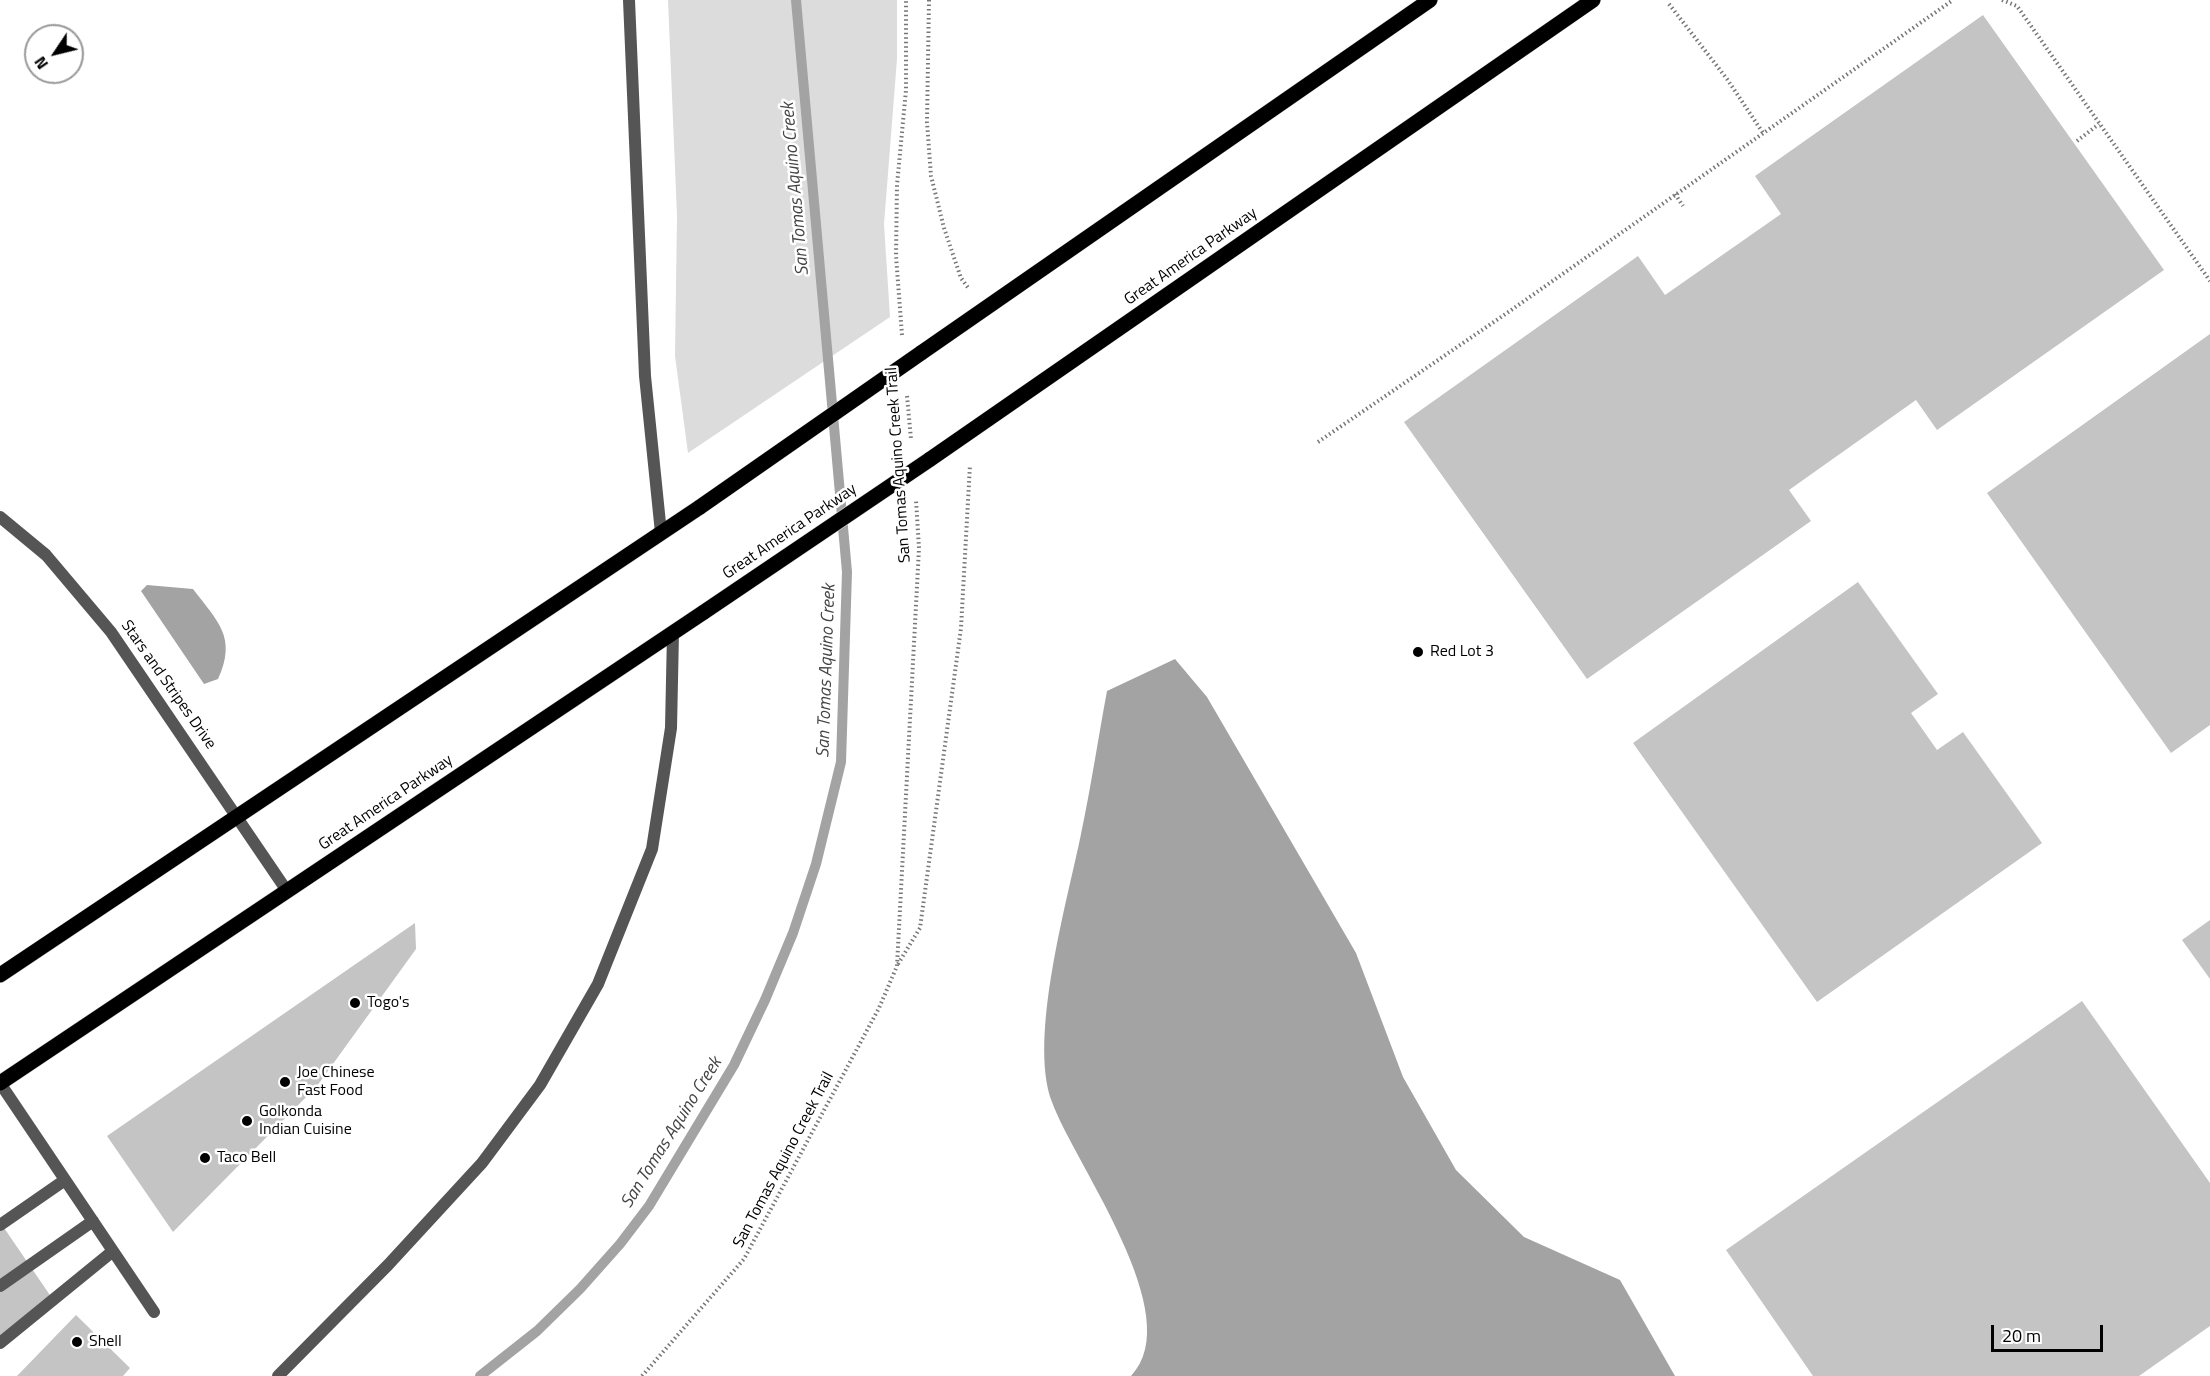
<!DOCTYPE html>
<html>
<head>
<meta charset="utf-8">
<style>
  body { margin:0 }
  #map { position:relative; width:2210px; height:1376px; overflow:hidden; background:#fff; font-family:"Titillium Web",sans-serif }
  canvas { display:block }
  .north { position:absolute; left:24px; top:24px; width:60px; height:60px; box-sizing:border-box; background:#fff; border:2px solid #999; border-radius:50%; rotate:235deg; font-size:16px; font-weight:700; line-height:24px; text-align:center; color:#000 }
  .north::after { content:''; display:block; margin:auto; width:21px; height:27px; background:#000; clip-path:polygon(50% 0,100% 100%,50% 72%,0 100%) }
  .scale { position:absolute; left:1991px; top:1325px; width:112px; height:27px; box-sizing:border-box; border:3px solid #000; border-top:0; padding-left:8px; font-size:18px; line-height:21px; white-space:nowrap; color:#000; -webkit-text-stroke:4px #fff; paint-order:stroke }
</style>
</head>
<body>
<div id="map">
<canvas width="2210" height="1376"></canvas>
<div class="north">N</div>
<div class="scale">20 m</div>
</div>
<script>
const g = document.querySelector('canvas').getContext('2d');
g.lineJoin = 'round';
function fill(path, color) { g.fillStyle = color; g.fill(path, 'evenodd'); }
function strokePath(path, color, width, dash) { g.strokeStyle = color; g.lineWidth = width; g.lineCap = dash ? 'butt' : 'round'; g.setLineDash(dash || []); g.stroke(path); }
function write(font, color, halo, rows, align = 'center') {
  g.font = font + ' "Titillium Web",sans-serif'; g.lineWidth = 5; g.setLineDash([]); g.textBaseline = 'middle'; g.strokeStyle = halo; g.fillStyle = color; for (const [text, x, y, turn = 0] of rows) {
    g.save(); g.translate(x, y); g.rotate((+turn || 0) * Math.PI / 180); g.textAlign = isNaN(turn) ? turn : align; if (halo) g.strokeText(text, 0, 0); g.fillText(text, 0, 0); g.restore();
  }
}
fill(new Path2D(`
  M 668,0 L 897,0 L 897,59 L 884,224 L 890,317 L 688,453 L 675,356 L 677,216 Z`), '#dcdcdc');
fill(new Path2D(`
  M 147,585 L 193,589 C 218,622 237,637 218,679 L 204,684 L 141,591 Z
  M 1175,659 L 1207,697 L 1356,953 L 1403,1077 L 1456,1170 L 1524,1237 L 1620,1280 L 1675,1376 L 1131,1376 C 1189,1316 1075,1165 1052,1102 C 1028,1038 1067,903 1081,834 C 1091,787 1098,739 1107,691 Z`), '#a3a3a3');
strokePath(new Path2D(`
  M 480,1376 L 537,1331 L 580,1289 L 620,1244 L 649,1206 L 734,1065 L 765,1000 L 793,933 L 816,864 L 841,762 L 847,572 L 796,0`), '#a3a3a3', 10);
fill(new Path2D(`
  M 1983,15 L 2164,270 L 1937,430 L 1916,400 L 1789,490 L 1811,521 L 1587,679 L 1404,422 L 1638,256 L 1665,295 L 1781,214 L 1755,176 Z
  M 2210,334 L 2210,725 L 2171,753 L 1987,493 Z
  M 1858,582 L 1938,694 L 1911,713 L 1937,750 L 1963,732 L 2042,843 L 1817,1002 L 1633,743 Z
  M 2210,920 L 2210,979 L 2182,940 Z
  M 415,923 L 416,949 L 317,1086 L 173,1232 L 107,1136 Z
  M 2082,1001 L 2210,1183 L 2210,1326 L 2139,1376 L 1813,1376 L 1726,1250 Z
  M 0,1222 L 56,1304 L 0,1341 Z
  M 76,1315 L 130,1368 L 123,1376 L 17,1376 Z`), '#c4c4c4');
const primary = new Path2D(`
  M 921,353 L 1430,0
  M 929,460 L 1593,0
  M 0,975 L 700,507
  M 0,1083 L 704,612`);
strokePath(primary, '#dbdbdb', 16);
strokePath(new Path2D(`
  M 929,0 L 927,122 L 931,176 L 944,228 L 961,278 L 969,289
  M 2002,0 L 2017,6 L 2210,281
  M 1669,4 L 1727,79 L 1763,133
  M 2077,141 L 2099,124
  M 1675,194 L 1683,206
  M 902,335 L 896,256 L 897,185 L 906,90 L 906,0
  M 907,396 L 911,439
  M 1318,442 L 1507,313 L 1953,0
  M 898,964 L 920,928 L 961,628 L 970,465
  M 642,1376 L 744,1259 L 879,1008 L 897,966 L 919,548 L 916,500`), '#777', 4, [1.5, 3]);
strokePath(new Path2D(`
  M 629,0 L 645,376 L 661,533
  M 0,1083 L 154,1312
  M 0,1225 L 65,1180
  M 0,1286 L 93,1221
  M 0,1343 L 113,1251
  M 278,1376 L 388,1265 L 482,1163 L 540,1085 L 598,984 L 652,849 L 671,728 L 673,633`), '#555', 12);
strokePath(new Path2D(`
  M 0,517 L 46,555 L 111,632 L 287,891`), '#555', 12);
strokePath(primary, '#000', 15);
const primaryBridge = new Path2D(`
  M 700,507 L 921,353
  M 704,612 L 929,460`);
strokePath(primaryBridge, '#dbdbdb', 16, []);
strokePath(primaryBridge, '#000', 15);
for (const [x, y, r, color] of [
  [1418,652,6,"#000"],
  [355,1003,6,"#000"],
  [285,1082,6,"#000"],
  [247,1121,6,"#000"],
  [205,1158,6,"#000"],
  [77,1342,6,"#000"]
]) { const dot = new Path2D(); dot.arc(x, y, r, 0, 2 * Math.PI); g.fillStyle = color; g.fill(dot); strokePath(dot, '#fff', 2); }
write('16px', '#000', '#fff', [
  ["Great America Parkway",1191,257,-35],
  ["San Tomas Aquino Creek Trail",899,465,-94],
  ["Great America Parkway",790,532,-34],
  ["Stars and Stripes Drive",168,685,55],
  ["Great America Parkway",386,803,-34],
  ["San Tomas Aquino Creek Trail",784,1160,-62]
]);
write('16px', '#000', '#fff', [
  ["Red Lot 3",1430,652],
  ["Togo's",367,1003],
  ["Joe Chinese",297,1073],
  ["Fast Food",297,1091],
  ["Golkonda",259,1112],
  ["Indian Cuisine",259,1130],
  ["Taco Bell",217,1158],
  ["Shell",89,1342]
], 'left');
write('italic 18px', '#444', '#fff', [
  ["San Tomas Aquino Creek",796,189,-95],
  ["San Tomas Aquino Creek",827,671,-88],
  ["San Tomas Aquino Creek",672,1133,-58]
]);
</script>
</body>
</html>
